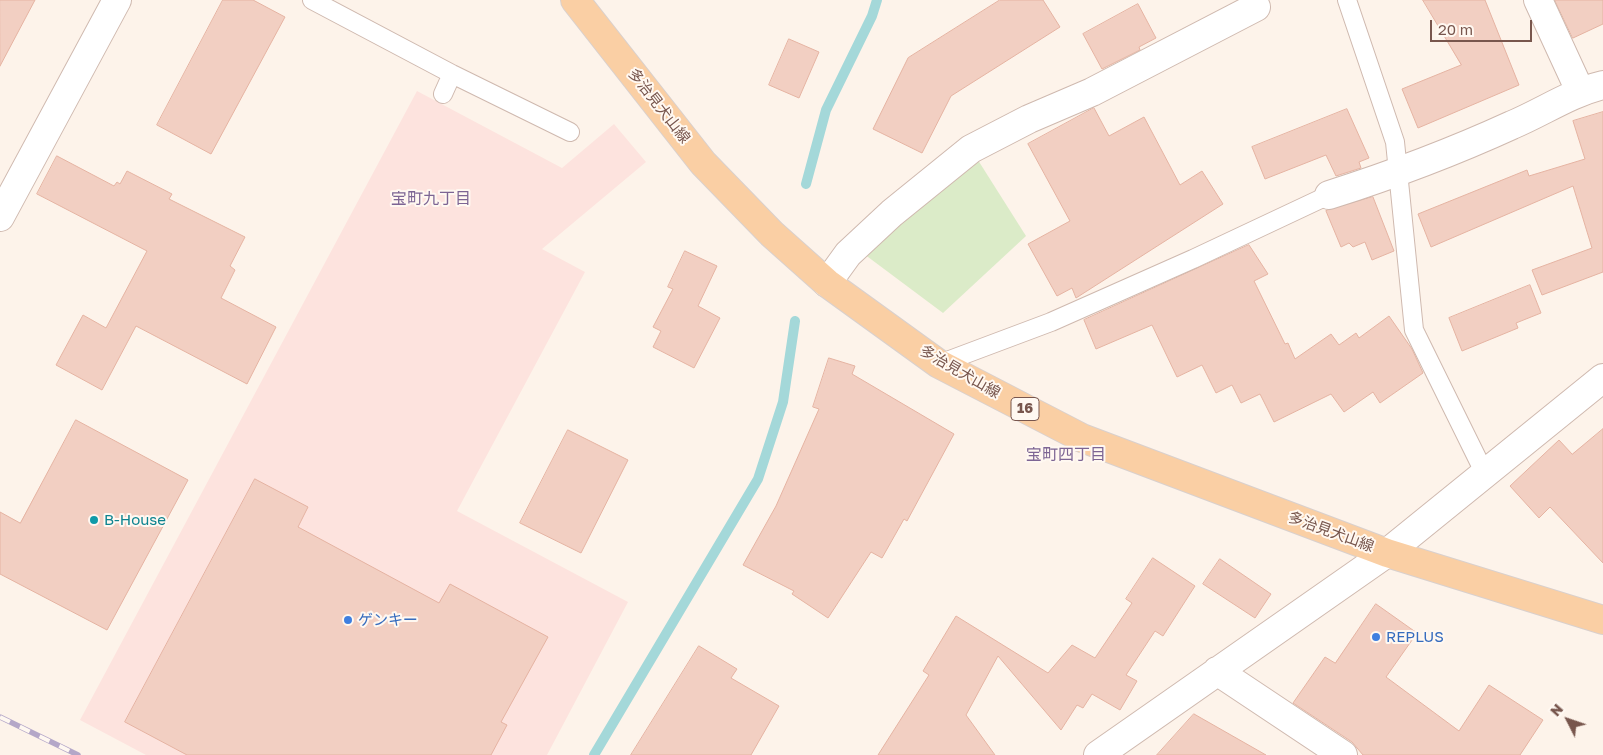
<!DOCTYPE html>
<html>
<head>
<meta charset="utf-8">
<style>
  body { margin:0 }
  #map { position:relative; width:1603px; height:755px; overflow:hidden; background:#fdf3ea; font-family:"Golos Text",sans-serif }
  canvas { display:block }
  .north { position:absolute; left:1543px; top:695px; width:50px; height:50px; -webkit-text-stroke:4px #fff8f1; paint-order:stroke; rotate:311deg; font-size:14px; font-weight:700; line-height:20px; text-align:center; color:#78564d }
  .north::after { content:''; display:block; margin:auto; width:18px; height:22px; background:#78564d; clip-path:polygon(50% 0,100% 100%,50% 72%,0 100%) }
  .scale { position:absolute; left:1430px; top:20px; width:102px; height:22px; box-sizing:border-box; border:2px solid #78564d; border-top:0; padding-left:6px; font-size:15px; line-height:18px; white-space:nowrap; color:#78564d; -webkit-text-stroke:4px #fff8f1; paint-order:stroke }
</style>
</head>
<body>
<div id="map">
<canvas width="1603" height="755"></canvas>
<div class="north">N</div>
<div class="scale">20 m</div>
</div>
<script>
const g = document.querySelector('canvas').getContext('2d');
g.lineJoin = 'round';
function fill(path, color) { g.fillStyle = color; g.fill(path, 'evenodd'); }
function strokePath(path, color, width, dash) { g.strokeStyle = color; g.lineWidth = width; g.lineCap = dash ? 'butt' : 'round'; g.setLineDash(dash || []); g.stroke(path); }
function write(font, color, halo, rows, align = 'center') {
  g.font = font + ' "Golos Text","Noto Sans JP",sans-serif'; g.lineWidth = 4; g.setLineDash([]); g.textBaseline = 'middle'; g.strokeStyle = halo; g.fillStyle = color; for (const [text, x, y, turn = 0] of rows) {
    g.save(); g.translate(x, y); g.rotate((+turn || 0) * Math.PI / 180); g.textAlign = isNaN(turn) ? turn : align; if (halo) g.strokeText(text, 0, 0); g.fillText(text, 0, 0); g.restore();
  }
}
fill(new Path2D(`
  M 417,91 L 562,168 L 614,124 L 646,162 L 542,249 L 585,272 L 457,511 L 628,602 L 547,755 L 146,755 L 80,720 Z`), '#fde3de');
fill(new Path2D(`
  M 976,157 L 1026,236 L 943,313 L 864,254 Z`), '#dbebc8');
strokePath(new Path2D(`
  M 806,184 L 826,110 L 872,16 L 877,0
  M 594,755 L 758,479 L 783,402 L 795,321`), '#a4d8d9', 10);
const building = new Path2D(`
  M 0,0 L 35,0 L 0,66 Z
  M 223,0 L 253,0 L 285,17 L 211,154 L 157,125 Z
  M 1000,0 L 1043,0 L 1060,27 L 951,96 L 922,153 L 873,129 L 908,58 Z
  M 1423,0 L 1485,0 L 1519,85 L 1418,128 L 1402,89 L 1461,65 Z
  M 1555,0 L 1603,0 L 1603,24 L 1573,38 Z
  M 1138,4 L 1156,38 L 1139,47 L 1140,50 L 1102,69 L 1083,34 Z
  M 789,39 L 819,52 L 799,98 L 769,85 Z
  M 1094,108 L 1109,136 L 1144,117 L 1180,185 L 1202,171 L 1223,204 L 1076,298 L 1072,288 L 1057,296 L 1028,244 L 1070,221 L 1028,144 Z
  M 1347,109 L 1369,158 L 1359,162 L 1361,168 L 1336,176 L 1326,155 L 1265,179 L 1252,147 Z
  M 1603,112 L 1603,272 L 1542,295 L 1532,270 L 1592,248 L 1573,186 L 1431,247 L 1418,214 L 1527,170 L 1529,176 L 1585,159 L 1573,121 Z
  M 57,156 L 114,186 L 117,182 L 120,184 L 127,171 L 172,194 L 169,199 L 245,237 L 230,266 L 235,270 L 221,298 L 276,327 L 247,384 L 136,326 L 102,390 L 56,365 L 83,315 L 106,328 L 147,251 L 37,194 Z
  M 1373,197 L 1394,251 L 1372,260 L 1365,242 L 1353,247 L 1349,243 L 1341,247 L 1326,211 Z
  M 1249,245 L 1268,274 L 1254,281 L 1285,344 L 1288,343 L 1295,359 L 1331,334 L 1339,345 L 1356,333 L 1359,338 L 1389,316 L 1412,349 L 1423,373 L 1380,403 L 1373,392 L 1344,412 L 1331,394 L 1274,422 L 1260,394 L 1241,403 L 1232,385 L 1216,393 L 1202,365 L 1177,377 L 1152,325 L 1096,349 L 1084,320 Z
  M 685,251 L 717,266 L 698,306 L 720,318 L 694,368 L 653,347 L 661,331 L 653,327 L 673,289 L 668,287 Z
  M 1530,285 L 1541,313 L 1516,323 L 1518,328 L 1462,351 L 1449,318 Z
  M 829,358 L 855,366 L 852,374 L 954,434 L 907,521 L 904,519 L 882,558 L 871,552 L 828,618 L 792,594 L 794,591 L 743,565 L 776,506 L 819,409 L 813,407 Z
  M 76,420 L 188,480 L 107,630 L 0,574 L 0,512 L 20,523 Z
  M 1603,429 L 1603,563 L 1550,507 L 1539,518 L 1510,486 L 1559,440 L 1572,454 Z
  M 568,430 L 628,460 L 581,553 L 520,523 Z
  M 255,479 L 308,507 L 298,527 L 439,603 L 450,584 L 548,637 L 501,722 L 507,725 L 491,755 L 187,755 L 125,722 Z
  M 1153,558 L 1195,586 L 1163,636 L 1155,631 L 1126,675 L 1137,681 L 1120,710 L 1092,694 L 1083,708 L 1077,705 L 1061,730 L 998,656 L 966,715 L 995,755 L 878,755 L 929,675 L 923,671 L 956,616 L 1048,673 L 1072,645 L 1095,658 L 1132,603 L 1126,599 Z
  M 1220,559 L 1271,594 L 1255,618 L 1203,584 Z
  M 1376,604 L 1417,633 L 1386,677 L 1459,731 L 1489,685 L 1543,720 L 1520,755 L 1363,755 L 1352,742 L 1293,703 L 1325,657 L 1335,663 Z
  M 699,646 L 737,669 L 731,678 L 779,706 L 751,755 L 631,755 Z
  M 1194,714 L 1266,755 L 1157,755 Z`);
fill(building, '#f2cfc2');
strokePath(building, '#e5b3a2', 1);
const lane = new Path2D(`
  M 312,0 L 452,74 L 570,132
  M 1347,0 L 1395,142 L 1414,330 L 1485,474
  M 443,94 L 452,74
  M 939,364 L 1051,322 L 1193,259 L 1329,195`);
const street = new Path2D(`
  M 1538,0 L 1580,91
  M 1329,195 C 1392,175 1453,152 1512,125 C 1543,112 1570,93 1603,85
  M 0,217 L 117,0
  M 827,283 L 848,254 L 892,213 L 971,149 L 1029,119 L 1092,92 L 1256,7
  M 1217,671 L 1343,755
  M 1098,755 L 1387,553 L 1603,378`);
const primary = new Path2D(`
  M 575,0 L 703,163 L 772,234 L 827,283 L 939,364 L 1082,438 L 1387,553 L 1603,620`);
strokePath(lane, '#cfb9af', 20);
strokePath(street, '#cfb9af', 30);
strokePath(primary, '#d9d0cd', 30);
strokePath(lane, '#fff', 18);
strokePath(street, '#fff', 28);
strokePath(primary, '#facfa4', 28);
const rail = new Path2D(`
  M 0,717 L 78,755`);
strokePath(rail, '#b4a7c8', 5.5);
strokePath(rail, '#fff8f1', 4, [11]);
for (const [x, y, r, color] of [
  [94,520,5,"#0f9aa8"],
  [348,620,5,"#3f7fe0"],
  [1376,637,5,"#3f7fe0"]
]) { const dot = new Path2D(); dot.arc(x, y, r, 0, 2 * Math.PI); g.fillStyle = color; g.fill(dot); strokePath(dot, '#fff8f1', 2); }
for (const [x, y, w] of [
  [1025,409,28]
]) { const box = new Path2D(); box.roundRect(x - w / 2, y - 11.5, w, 23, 4); g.fillStyle = '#fff8f1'; g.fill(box); strokePath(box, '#78564d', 1); }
write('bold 14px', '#78564d', null, [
  ["16",1025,409]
]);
write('15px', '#78564d', '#fff8f1', [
  ["多治見犬山線",659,106,52],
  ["多治見犬山線",960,372,30],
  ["多治見犬山線",1331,532,20]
]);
write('15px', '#0d838f', '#fff8f1', [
  ["B-House",104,520]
], 'left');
write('15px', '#366cbe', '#fff8f1', [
  ["ゲンキー",358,620],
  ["REPLUS",1386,637]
], 'left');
write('16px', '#7d6594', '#fff8f1', [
  ["宝町九丁目",431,199],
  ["宝町四丁目",1066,455]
]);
</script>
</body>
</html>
